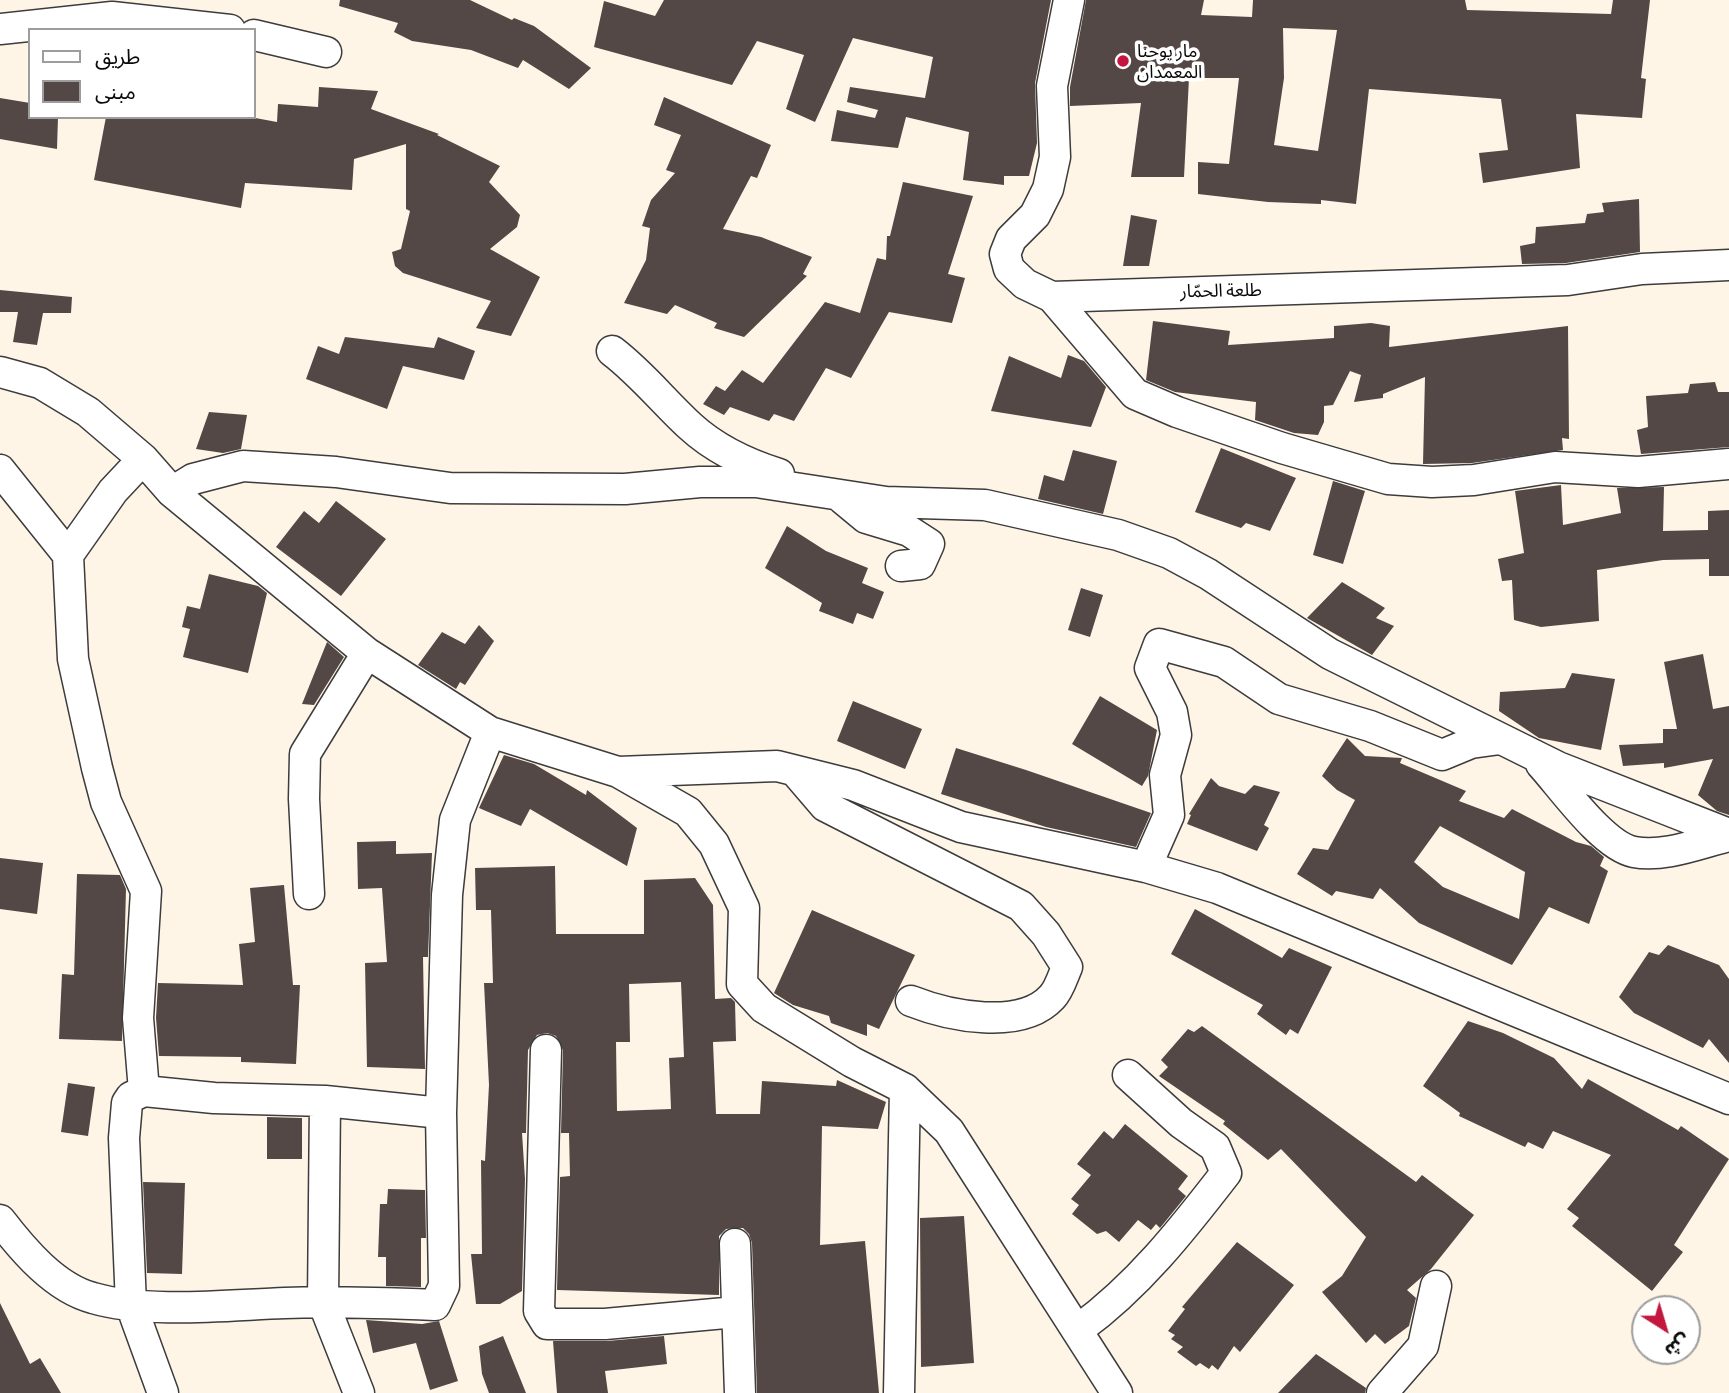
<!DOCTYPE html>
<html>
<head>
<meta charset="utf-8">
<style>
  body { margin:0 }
  #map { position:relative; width:1729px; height:1393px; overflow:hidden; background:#fff5e6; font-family:"Crimson Pro","Noto Sans Arabic",serif }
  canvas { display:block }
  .legend { position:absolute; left:28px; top:28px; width:228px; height:91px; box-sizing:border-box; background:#fff; border:2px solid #9d9d9d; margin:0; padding:9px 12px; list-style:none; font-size:21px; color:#090909 }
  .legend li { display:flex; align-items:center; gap:14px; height:35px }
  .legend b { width:35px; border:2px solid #9d9d9d }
  .north { position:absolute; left:1631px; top:1295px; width:70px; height:70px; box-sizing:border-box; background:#fff; border:2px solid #9d9d9d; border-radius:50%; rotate:143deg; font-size:19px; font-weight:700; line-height:28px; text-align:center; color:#090909 }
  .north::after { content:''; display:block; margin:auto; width:24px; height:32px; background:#c4173f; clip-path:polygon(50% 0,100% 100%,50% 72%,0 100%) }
</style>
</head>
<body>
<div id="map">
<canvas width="1729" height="1393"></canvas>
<ul class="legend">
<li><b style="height:9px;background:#fff"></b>طريق</li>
<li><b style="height:19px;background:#534845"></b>مبنى</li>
</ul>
<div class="north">ش</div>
</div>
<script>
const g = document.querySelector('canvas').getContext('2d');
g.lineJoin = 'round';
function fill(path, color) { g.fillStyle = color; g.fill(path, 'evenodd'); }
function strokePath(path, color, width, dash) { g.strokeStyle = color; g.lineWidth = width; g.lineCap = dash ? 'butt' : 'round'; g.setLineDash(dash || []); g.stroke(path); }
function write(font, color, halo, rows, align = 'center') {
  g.font = font + ' "Crimson Pro","Noto Sans Arabic",serif'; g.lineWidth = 7; g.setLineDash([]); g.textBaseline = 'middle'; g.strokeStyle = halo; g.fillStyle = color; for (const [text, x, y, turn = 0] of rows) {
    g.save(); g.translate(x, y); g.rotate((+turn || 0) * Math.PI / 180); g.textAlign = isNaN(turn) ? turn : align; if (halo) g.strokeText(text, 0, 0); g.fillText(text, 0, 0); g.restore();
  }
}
fill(new Path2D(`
  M 340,0 L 470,0 L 512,20 L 514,18 L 534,26 L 591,68 L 569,89 L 523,60 L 518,68 L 471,50 L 412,41 L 394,32 L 398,23 L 339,6 Z
  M 664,0 L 1051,0 L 1035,83 L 1037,143 L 1029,176 L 1004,176 L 1004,185 L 963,180 L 969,132 L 906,117 L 898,148 L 831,141 L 837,110 L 875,118 L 878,110 L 847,102 L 850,87 L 925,98 L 933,57 L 853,38 L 815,122 L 786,109 L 804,55 L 757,41 L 732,85 L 594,47 L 604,1 L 655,16 Z
  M 1086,0 L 1204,0 L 1201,15 L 1252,17 L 1253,0 L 1465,0 L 1467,10 L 1611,14 L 1613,0 L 1650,0 L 1641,78 L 1646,79 L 1642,118 L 1576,114 L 1580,168 L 1483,183 L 1479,153 L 1508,150 L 1501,99 L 1369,89 L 1356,204 L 1321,200 L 1321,204 L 1268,202 L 1198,194 L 1198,162 L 1229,164 L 1239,78 L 1189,78 L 1184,177 L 1131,177 L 1141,103 L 1070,106 L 1070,87 ZM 1283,28 L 1337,30 L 1318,151 L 1274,145 L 1284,78 Z
  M 319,87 L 378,91 L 371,109 L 439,134 L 437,135 L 500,166 L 489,182 L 520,215 L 517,227 L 490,249 L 540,277 L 511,336 L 476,328 L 491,301 L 403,273 L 395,266 L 392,252 L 401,249 L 410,211 L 406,209 L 406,144 L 354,159 L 352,190 L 245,183 L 241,208 L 94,180 L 106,117 L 250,117 L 277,122 L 278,104 L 318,107 Z
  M 664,97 L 771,145 L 757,178 L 751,176 L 723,229 L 761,237 L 812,257 L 803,274 L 807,276 L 744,337 L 714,328 L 717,323 L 675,305 L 667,314 L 624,303 L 646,260 L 650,228 L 642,226 L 651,200 L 675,173 L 666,170 L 681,135 L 654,125 Z
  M 0,98 L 30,103 L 30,117 L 58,117 L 57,149 L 0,139 Z
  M 903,182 L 973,196 L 948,274 L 965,278 L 952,323 L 889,312 L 851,378 L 826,368 L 794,421 L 774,414 L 769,421 L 730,407 L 724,415 L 703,404 L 716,386 L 725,391 L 742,370 L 763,383 L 825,302 L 860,313 L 877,258 L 886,260 L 887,236 L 890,236 Z
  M 1639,199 L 1640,252 L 1566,263 L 1522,264 L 1520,246 L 1535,243 L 1536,227 L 1585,223 L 1587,214 L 1604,212 L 1602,203 Z
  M 1131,215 L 1157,220 L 1149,266 L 1123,266 Z
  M 0,290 L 72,297 L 71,313 L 43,313 L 37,345 L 13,342 L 18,312 L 0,312 Z
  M 1153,321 L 1230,331 L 1228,345 L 1334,338 L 1334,326 L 1371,323 L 1390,326 L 1389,347 L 1568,326 L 1569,439 L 1562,438 L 1563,450 L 1472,463 L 1423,464 L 1425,377 L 1383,394 L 1383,398 L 1354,402 L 1361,375 L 1350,371 L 1333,405 L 1324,406 L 1324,422 L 1318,435 L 1294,433 L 1255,420 L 1256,402 L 1175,392 L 1146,380 Z
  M 345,337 L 434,348 L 438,337 L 475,351 L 464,380 L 403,366 L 387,409 L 306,379 L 318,346 L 339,354 Z
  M 1068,355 L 1084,361 L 1106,387 L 1091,427 L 991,411 L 1009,356 L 1061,378 Z
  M 1715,382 L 1718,392 L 1729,392 L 1729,447 L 1641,454 L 1637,430 L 1648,427 L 1646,396 L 1688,393 L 1690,384 Z
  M 209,412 L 247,415 L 241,449 L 223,453 L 196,449 Z
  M 1221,448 L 1296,478 L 1270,531 L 1246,523 L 1241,528 L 1195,512 Z
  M 1073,450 L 1117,461 L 1103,514 L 1038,499 L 1044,475 L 1064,481 Z
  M 1333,481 L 1365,491 L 1343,564 L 1313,555 Z
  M 1561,485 L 1563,525 L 1621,513 L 1617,488 L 1664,487 L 1663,531 L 1708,530 L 1708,511 L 1729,510 L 1729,576 L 1709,576 L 1709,559 L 1663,560 L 1597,570 L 1599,621 L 1541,627 L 1514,620 L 1512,580 L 1502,581 L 1498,559 L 1524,553 L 1515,491 Z
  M 336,501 L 386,539 L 341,596 L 276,547 L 304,511 L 319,523 Z
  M 787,526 L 826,551 L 868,568 L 862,583 L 884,592 L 873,619 L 857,613 L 853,624 L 819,611 L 822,603 L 765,568 Z
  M 209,574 L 258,586 L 267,593 L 248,673 L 183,657 L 190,629 L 182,627 L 187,606 L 200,609 Z
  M 1342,582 L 1385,608 L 1376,618 L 1394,626 L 1372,655 L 1307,618 Z
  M 1081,588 L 1103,595 L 1090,637 L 1068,630 Z
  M 479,625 L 494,641 L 465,685 L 460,682 L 456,689 L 418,665 L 442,632 L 465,644 Z
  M 327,642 L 344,657 L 314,705 L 302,704 Z
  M 1703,654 L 1713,709 L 1729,706 L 1729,815 L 1717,811 L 1698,795 L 1713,759 L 1664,768 L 1664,763 L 1623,766 L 1619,745 L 1663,743 L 1663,729 L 1677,729 L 1664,662 Z
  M 1572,673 L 1615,679 L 1601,750 L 1539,738 L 1499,711 L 1500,692 L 1565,688 Z
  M 1100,696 L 1157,730 L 1148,776 L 1142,786 L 1072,744 Z
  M 853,701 L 922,729 L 905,769 L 837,741 Z
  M 1347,738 L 1365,756 L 1402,758 L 1400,763 L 1466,791 L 1459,801 L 1504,818 L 1512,809 L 1576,842 L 1591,846 L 1604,857 L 1600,866 L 1608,871 L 1589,924 L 1549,907 L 1512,965 L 1419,923 L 1380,888 L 1373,899 L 1336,891 L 1332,896 L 1297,874 L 1313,848 L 1328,850 L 1355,800 L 1337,790 L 1322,776 ZM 1440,826 L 1525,872 L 1519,919 L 1443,887 L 1414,862 Z
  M 956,748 L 1026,770 L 1151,813 L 1136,847 L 1046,827 L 941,794 Z
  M 504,755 L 534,764 L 586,795 L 587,790 L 637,828 L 627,866 L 530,809 L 521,826 L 479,808 Z
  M 1211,778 L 1219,786 L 1245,794 L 1254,785 L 1280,792 L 1264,825 L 1269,828 L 1257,851 L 1187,824 L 1191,815 L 1189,814 Z
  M 396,841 L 396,854 L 432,853 L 428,957 L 423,957 L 425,1069 L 367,1067 L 365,963 L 387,962 L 382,888 L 358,889 L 357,842 Z
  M 0,858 L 43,863 L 37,914 L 0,909 Z
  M 555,866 L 556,934 L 644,934 L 644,880 L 695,878 L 713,905 L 715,999 L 731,998 L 735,1002 L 736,1041 L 713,1042 L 716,1114 L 760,1114 L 762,1081 L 836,1086 L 837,1080 L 886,1102 L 878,1129 L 822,1126 L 820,1245 L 865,1241 L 879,1393 L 757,1393 L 752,1243 L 749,1234 L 743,1228 L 726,1229 L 719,1236 L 719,1295 L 557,1290 L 560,1177 L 570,1176 L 569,1133 L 561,1133 L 563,1050 L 556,1036 L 547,1033 L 537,1035 L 528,1050 L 526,1133 L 522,1133 L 525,1179 L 522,1291 L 500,1304 L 476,1304 L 471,1254 L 482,1254 L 481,1160 L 485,1161 L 489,1085 L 484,983 L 493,983 L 491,910 L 476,910 L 475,868 ZM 681,982 L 684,1057 L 669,1058 L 671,1109 L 617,1111 L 616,1042 L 630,1042 L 629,984 Z
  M 77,874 L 120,875 L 126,889 L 122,1041 L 59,1039 L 62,974 L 74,975 Z
  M 284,885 L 293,985 L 300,985 L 296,1064 L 241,1062 L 241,1057 L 159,1056 L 156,1018 L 158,983 L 243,985 L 239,944 L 255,942 L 250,888 Z
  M 1195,909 L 1282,958 L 1289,948 L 1332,967 L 1298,1034 L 1290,1029 L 1286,1035 L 1257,1014 L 1263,1005 L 1171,954 Z
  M 812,910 L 915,955 L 879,1029 L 867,1024 L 867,1036 L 831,1023 L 829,1016 L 793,1005 L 774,993 Z
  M 1668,945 L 1719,965 L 1729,979 L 1729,1063 L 1709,1039 L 1703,1048 L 1634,1013 L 1619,997 L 1649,952 L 1659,955 Z
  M 1468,1021 L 1503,1033 L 1554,1058 L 1582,1089 L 1588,1079 L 1678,1130 L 1681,1126 L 1729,1159 L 1674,1245 L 1683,1252 L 1652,1291 L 1572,1226 L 1579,1218 L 1567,1209 L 1611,1155 L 1553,1131 L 1543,1149 L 1528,1142 L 1525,1147 L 1459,1116 L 1460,1113 L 1423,1086 Z
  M 1202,1026 L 1416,1182 L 1422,1175 L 1474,1215 L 1431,1269 L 1407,1290 L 1416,1298 L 1409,1326 L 1385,1344 L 1375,1334 L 1366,1343 L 1322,1292 L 1342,1276 L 1366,1237 L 1281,1149 L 1268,1160 L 1223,1124 L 1225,1121 L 1159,1076 L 1168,1067 L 1161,1060 L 1188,1029 L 1194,1032 Z
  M 68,1083 L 95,1087 L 88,1136 L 61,1132 Z
  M 267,1117 L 302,1118 L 302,1159 L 267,1159 Z
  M 1125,1124 L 1188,1176 L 1178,1189 L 1186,1196 L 1160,1228 L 1156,1224 L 1151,1230 L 1138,1220 L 1119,1242 L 1106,1231 L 1097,1234 L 1072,1214 L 1079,1205 L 1071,1199 L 1091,1175 L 1077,1164 L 1104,1131 L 1113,1139 Z
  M 143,1182 L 185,1183 L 182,1274 L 147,1273 Z
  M 388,1189 L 425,1190 L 426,1238 L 421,1238 L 421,1287 L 386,1286 L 386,1257 L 378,1257 L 380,1204 L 387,1204 Z
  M 964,1216 L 974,1363 L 921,1367 L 920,1218 Z
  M 1237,1242 L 1294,1285 L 1240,1352 L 1234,1346 L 1218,1370 L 1212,1365 L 1209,1369 L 1200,1363 L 1196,1366 L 1177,1352 L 1183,1347 L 1171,1339 L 1175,1335 L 1168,1331 L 1185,1309 L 1182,1307 Z
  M 0,1303 L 30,1364 L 40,1358 L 61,1393 L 0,1393 Z
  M 366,1320 L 422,1324 L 439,1321 L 458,1381 L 430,1390 L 416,1343 L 373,1353 Z
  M 503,1336 L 526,1393 L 489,1393 L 482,1374 L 479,1346 Z
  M 664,1336 L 667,1364 L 605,1371 L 608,1393 L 557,1393 L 553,1341 L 607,1341 Z
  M 1316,1354 L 1366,1388 L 1365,1393 L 1278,1393 Z`), '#534845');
const minor = new Path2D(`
  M 1069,0 L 1052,86 L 1055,157 L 1048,189 L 1035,215 L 1011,239 L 1005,254 L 1009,269 L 1025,284 L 1052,297 L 1568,280 L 1642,269 L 1729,265
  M 0,29 L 112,17 L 230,30
  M 254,35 L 326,52
  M 1052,297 L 1135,394 L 1177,412 L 1282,448 L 1388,479 L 1432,482 L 1474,480 L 1555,467 L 1638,472 L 1729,464
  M 612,351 C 641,373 663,401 690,426 C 715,449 747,464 779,474
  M 0,372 L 40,383 L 88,412 L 143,459 L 172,492 L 367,653 L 490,732 L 618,772 L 688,812 L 714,844 L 744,908 L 742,984 L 764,1008 L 852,1062 L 905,1089 L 949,1131 L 1117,1393
  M 143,459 L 113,491 L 68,555 L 73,659 L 97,768 L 106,802 L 146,891 L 138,1018 L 144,1091
  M 0,470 L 68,555
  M 172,492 L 193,479 L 243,466 L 336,472 L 450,488 L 625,489 L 700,482 L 756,482 L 886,502 L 985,505 L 1118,535 L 1169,553 L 1208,574 L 1330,654 L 1558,767 L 1729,834
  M 843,499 L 866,518 L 909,531 L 929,544 L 920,564 L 901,566
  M 1541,764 C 1562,787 1603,846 1634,852 C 1664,858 1700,843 1729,836
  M 795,771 L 825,806 L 1021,906 L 1046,934 L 1067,967 C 1063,976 1059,990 1052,997 C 1021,1031 949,1016 911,1001
  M 618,772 L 777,766 L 853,785 L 961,827 L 1146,867 L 1217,888 L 1729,1099
  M 1146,867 L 1169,815 L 1165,775 L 1176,735 L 1172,712 L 1150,668 L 1159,644 L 1224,662 L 1279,699 L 1370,726 L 1442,755 L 1471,743 L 1500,739
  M 309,894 L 304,799 L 305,754 L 367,653
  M 546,1050 L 539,1311 L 547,1324 L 605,1324 L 736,1312
  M 325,1101 L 323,1302 L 359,1393
  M 0,1220 C 23,1250 55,1288 93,1298 C 147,1314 228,1305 285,1303 C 335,1301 385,1303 435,1305 L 444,1286 L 441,1113 L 447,895 L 455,820 L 490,732
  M 735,1244 L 740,1393
  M 1079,1329 C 1138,1286 1182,1230 1226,1173 L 1215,1147 L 1181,1123 L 1128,1075
  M 163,1393 L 131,1305 L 124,1138 L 127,1103 L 131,1097 L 144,1091 L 214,1098 L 325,1101 L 441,1113
  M 899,1393 L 905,1089
  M 1382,1393 L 1423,1346 L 1436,1286`);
strokePath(minor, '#3c3c3c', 33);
strokePath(minor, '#fff', 30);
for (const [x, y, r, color] of [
  [1123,61,7,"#c4173f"]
]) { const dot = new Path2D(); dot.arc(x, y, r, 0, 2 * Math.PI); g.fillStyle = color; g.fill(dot); strokePath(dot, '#fff', 2.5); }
write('18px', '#090909', '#fff', [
  ["مار يوحنا",1137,51],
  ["المعمدان",1137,72]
], 'left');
write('18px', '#090909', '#fff', [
  ["طلعة الحمّار",1221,291,-1]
]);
</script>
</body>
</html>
